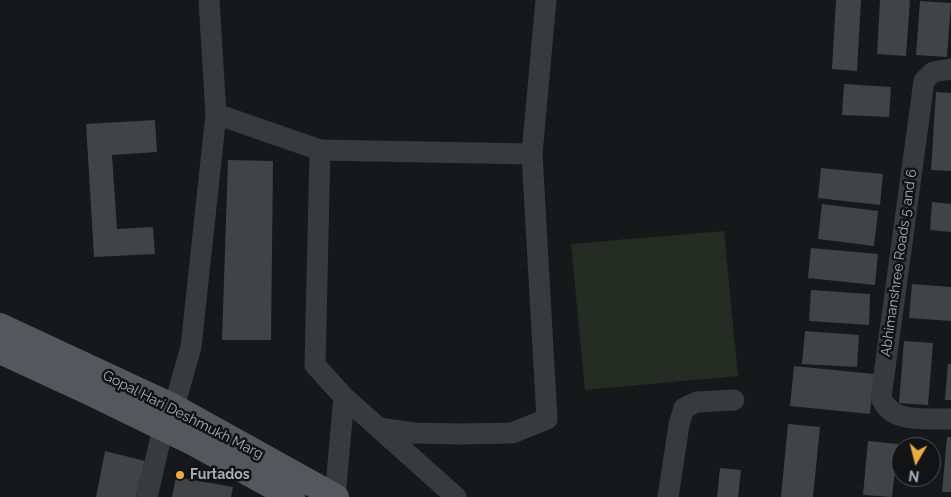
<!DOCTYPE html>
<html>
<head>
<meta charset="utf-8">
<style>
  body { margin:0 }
  #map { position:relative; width:951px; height:497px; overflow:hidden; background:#171819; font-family:Raleway,sans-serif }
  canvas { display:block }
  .north { position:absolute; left:891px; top:437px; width:50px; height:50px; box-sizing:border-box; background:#121314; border:1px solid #4f5156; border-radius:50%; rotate:188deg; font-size:14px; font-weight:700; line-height:20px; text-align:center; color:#aaafb8 }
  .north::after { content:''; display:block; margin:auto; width:18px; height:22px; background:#e8ab41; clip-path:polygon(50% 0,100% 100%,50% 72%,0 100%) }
</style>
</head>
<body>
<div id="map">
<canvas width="951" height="497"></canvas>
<div class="north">N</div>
</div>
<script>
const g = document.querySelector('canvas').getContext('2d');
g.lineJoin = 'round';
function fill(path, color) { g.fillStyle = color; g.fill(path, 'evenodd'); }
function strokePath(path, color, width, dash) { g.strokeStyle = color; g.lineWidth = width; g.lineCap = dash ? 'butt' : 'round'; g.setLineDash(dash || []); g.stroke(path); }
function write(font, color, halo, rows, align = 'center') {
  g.font = font + ' Raleway,sans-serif'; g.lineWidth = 5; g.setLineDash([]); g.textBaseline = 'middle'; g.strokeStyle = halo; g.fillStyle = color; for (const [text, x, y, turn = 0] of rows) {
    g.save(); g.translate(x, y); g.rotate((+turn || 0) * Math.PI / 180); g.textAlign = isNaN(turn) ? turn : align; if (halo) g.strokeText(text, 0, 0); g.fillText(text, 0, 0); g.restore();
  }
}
fill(new Path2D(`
  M 724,231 L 738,376 L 585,390 L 571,244 Z`), '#242c24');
fill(new Path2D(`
  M 836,0 L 861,0 L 857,71 L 832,69 Z
  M 880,0 L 910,0 L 906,56 L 877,54 Z
  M 920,1 L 951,3 L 947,57 L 916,55 Z
  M 844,84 L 891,87 L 889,117 L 842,115 Z
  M 936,92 L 951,93 L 951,171 L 931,170 Z
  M 155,120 L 157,152 L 112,155 L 117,229 L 153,227 L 155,254 L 94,257 L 86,124 Z
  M 228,160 L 273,161 L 271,340 L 222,340 Z
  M 821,168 L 883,174 L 880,205 L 818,198 Z
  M 932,202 L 951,204 L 951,232 L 930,230 Z
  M 822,204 L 878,211 L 874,246 L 818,239 Z
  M 811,248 L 878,254 L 875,285 L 808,278 Z
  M 912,284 L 951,287 L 951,321 L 909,318 Z
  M 811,290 L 870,294 L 869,325 L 809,321 Z
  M 805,331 L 859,335 L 857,367 L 802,364 Z
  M 904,341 L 933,343 L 928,405 L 899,403 Z
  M 948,364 L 951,364 L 951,400 L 945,400 Z
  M 794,366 L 874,374 L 870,414 L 790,406 Z
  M 788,424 L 820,427 L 813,497 L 781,497 Z
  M 947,437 L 951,437 L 951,492 L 942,492 Z
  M 868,441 L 898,444 L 892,497 L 863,495 Z
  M 105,451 L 145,461 L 136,497 L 96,497 Z
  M 720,468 L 741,470 L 738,497 L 717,497 Z
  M 176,477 L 233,487 L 231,497 L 172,497 Z`), '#424346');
strokePath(new Path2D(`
  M 951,69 L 933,72 L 924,81 L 881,397 C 891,425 927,418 951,419
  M 216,114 L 320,150 L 315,365 L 344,397 L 456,497
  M 320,150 L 532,154 L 547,419 L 512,433 L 459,434 L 414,433 L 379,428
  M 532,154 L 546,0
  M 147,497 L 163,428 L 174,407 L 191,347 L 216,114 L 209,0
  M 335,497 L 344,397
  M 668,497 L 679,425 L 684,408 L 697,402 L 734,400`), '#393a3e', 21);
strokePath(new Path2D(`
  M 0,326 L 174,407 L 336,497
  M 0,351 L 91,393 L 194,443 L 292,497`), '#55575d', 26);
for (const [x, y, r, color] of [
  [180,475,5,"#e8ab41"]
]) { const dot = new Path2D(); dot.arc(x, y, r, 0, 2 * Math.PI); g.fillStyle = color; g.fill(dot); strokePath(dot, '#121314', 2); }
write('14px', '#aaafb8', '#121314', [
  ["Abhimanshree Roads 5 and 6",899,263,-82],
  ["Gopal Hari Deshmukh Marg",183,415,27]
]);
write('bold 14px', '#aaafb8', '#121314', [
  ["Furtados",190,475]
], 'left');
</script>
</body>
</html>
